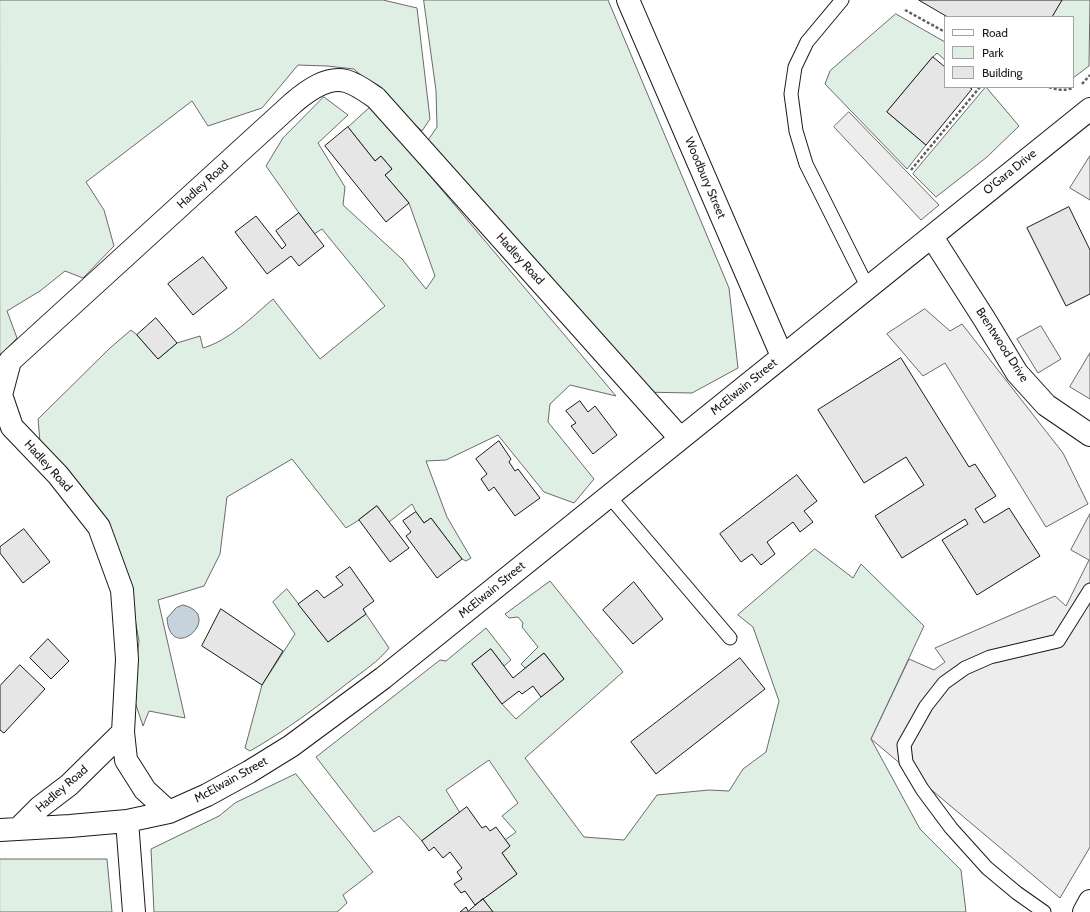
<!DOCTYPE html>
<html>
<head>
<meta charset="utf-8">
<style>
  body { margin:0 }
  #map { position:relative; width:1090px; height:912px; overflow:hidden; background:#fff; font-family:Cabin,sans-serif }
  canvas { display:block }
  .legend { position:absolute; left:944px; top:16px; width:130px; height:72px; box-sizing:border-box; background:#fff; border:1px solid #a3a3a3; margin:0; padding:5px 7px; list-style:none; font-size:12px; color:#1a1a1a }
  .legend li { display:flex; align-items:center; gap:8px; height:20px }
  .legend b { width:20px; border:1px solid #a3a3a3 }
</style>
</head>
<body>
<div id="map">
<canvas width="1090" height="912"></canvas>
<ul class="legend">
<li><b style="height:5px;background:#fff"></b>Road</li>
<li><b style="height:11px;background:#e0efe3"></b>Park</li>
<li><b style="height:11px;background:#e6e6e6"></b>Building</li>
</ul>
</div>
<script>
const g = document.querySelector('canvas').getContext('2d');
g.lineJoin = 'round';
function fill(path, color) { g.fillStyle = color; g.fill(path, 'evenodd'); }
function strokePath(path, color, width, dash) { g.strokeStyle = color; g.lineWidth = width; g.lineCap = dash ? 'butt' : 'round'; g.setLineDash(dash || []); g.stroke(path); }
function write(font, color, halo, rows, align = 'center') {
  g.font = font + ' Cabin,sans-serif'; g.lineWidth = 3; g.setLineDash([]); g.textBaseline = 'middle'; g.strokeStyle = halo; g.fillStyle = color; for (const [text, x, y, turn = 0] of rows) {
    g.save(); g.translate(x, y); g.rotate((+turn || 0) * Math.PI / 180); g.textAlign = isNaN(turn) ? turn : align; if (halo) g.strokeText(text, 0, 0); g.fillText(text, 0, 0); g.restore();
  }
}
const green = new Path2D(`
  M 0,0 L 383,0 L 417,8 L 430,119 L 422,131 L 354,69 L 327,66 L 298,65 L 262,108 L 208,126 L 192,101 L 86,182 L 104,210 L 114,246 L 83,278 L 65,271 L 40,291 L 7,311 L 17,338 L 0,356 Z
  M 424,0 L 608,0 L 729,288 L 738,368 L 692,393 L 639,392 L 422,149 L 437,127 L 436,91 Z
  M 1062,0 L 1090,0 L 1089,66 L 1073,78 L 1073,17 L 1052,17 Z
  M 896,14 L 945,42 L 945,60 L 937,53 L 933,57 L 887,112 L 926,145 L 907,169 L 825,84 L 830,71 Z
  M 986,87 L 1019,126 L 987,157 L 936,197 L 913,174 Z
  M 324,97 L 348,115 L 318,143 L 345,187 L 343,205 L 402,259 L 426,289 L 435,276 L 409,203 L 385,175 L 392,169 L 381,156 L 375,161 L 348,127 L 371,106 L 616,396 L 570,385 L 550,404 L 548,422 L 594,479 L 574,503 L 544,492 L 498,435 L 446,460 L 426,461 L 447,517 L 471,558 L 466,561 L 462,559 L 431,518 L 424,523 L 416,512 L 412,504 L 389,522 L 377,506 L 359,520 L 346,528 L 292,459 L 227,497 L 220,554 L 204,586 L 158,600 L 185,718 L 149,711 L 143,726 L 133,696 L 139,641 L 129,586 L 40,442 L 38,419 L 110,348 L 131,330 L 137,335 L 158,359 L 177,343 L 200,336 L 203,348 C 230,340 252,317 273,299 L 320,359 L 385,306 L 322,229 L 314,234 L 299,213 L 266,166 L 283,138 Z
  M 815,549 L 853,578 L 861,564 L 924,626 L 871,739 L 920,829 L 961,870 L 966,912 L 493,912 L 483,899 L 517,874 L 502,853 L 510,846 L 505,840 L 516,832 L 502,816 L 518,803 L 489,760 L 446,790 L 460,813 L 422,841 L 399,816 L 374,832 L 316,757 L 440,660 L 446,661 L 486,628 L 511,660 L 504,666 L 491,649 L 472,664 L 502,704 L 516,719 L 541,697 L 564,679 L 544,653 L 525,668 L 521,664 L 538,647 L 522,627 L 523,623 L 518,617 L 509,618 L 505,614 L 550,581 L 623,672 L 525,758 L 584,837 L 624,840 L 657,795 L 709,790 L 729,791 L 743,769 L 766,752 L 779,701 L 753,627 L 738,615 Z
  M 287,589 L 328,642 L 366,614 L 389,648 C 379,661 362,672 349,682 C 317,707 285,731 250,751 L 245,748 L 262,685 L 295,634 L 273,602 Z
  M 296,774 L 373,872 L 343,895 L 347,903 L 337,912 L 154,912 L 151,849 L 219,816 L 235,803 Z
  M 0,859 L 107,859 L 112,912 L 0,912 Z`);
fill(green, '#e0efe3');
strokePath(green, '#6a6a6a', 1);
const parking = new Path2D(`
  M 849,112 L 939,205 L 921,220 L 834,127 Z
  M 1090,156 L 1090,200 L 1070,188 Z
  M 925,309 L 950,331 L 962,324 L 1063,453 L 1088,504 L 1046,527 L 945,363 L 923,376 L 887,334 Z
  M 1041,326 L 1061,359 L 1038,373 L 1017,339 Z
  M 1090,353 L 1090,399 L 1070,387 Z
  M 1090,514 L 1090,847 L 1060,898 L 871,739 L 909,659 L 934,670 L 945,662 L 935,648 L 1055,596 L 1066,606 L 1089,560 L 1071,550 Z`);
fill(parking, '#ededed');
strokePath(parking, '#6a6a6a', 1);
const water = new Path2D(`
  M 183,605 C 226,615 170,666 167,618 L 176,608 Z`);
fill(water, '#c6d2dc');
strokePath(water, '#6a6a6a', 1);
const building = new Path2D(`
  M 919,0 L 1062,0 L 1052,17 L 948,17 Z
  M 933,57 L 945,67 L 945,87 L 969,87 L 972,89 L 926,145 L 887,112 Z
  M 348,127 L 375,161 L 381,156 L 392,169 L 385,175 L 409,203 L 386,222 L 325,146 Z
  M 1069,207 L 1090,250 L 1090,294 L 1066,306 L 1027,228 Z
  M 299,213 L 324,246 L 299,266 L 291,256 L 267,274 L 235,232 L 256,216 L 282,249 L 286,245 L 276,231 Z
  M 203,257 L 227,288 L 193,315 L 168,284 Z
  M 156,318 L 177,343 L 158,359 L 137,335 Z
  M 901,358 L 969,467 L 975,464 L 996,496 L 975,509 L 984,523 L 1009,508 L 1040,556 L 977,595 L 942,540 L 968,524 L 965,519 L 902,558 L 875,516 L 924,485 L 906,457 L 864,483 L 818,410 Z
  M 580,401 L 588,412 L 595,406 L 617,435 L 593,454 L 571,426 L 576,423 L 566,411 Z
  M 499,441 L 511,459 L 509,462 L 515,471 L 518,469 L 540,498 L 515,516 L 494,487 L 489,491 L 481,479 L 487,474 L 476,459 Z
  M 797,475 L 817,501 L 804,511 L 813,522 L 800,532 L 793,522 L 767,542 L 775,554 L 761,565 L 752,554 L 741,562 L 720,534 Z
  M 377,506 L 409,548 L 390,562 L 359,520 Z
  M 416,512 L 424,523 L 431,518 L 462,559 L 437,578 L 406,536 L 411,532 L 403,521 Z
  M 24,529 L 50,562 L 23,583 L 0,553 L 0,547 Z
  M 350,567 L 374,601 L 363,609 L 366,614 L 328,642 L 298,604 L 317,590 L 324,598 L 343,585 L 336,577 Z
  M 634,582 L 663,619 L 633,644 L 603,610 Z
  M 221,609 L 283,651 L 262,685 L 202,646 Z
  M 48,639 L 69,661 L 51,679 L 30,658 Z
  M 491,649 L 513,678 L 544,653 L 564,679 L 541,697 L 533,686 L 522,694 L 519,691 L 502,704 L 472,664 Z
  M 740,658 L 765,689 L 656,774 L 631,742 Z
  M 20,665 L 45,689 L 4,733 L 0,730 L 0,686 Z
  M 467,807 L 482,828 L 486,826 L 490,831 L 496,827 L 510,846 L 502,853 L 517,874 L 475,905 L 465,891 L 461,893 L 454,884 L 462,879 L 457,872 L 462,868 L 450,852 L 443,858 L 434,847 L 429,851 L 422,841 Z
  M 483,899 L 493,912 L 460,912 L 466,907 L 468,911 Z`);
fill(building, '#e6e6e6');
strokePath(building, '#1a1a1a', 1);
const service = new Path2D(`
  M 842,0 L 807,42 L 795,67 L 791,94 L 796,131 L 806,164 L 868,288
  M 609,496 L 730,638
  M 1044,912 L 1017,893 L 987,868 L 951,828 L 922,789 L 906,762 L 904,745 L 926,706 L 944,683 L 965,668 L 990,657 L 1058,641 L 1090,590`);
const minor = new Path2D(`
  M 628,0 L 782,356
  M 932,237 L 985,320 L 1017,373 L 1046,405 L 1090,435
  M 123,732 L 126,760 L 145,790 L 169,812
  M 127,821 L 134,912
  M 18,829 L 40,807 L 69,785 L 123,732 L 127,659 L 122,590 L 99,527 L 58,475 L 12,427 L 1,395 L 10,361 L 293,103 C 307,91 327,76 346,81 C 357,84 367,92 376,98 L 680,438
  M 0,830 L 70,826 L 127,821 L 169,812 L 207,795 L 249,772 L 291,746 L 383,678 L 1090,109
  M 1084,912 L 1090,901`);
strokePath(service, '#1a1a1a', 15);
strokePath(minor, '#1a1a1a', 24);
strokePath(new Path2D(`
  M 905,10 L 945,32
  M 1082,84 L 1090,75
  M 1049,87 C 1056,90 1065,91 1072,88
  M 911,170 L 980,87`), '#5f5f5f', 2.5, [3, 2]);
strokePath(service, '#fff', 13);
strokePath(minor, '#fff', 22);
write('12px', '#1a1a1a', '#fff', [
  ["O'Gara Drive",1010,172,-39],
  ["Woodbury Street",705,178,67],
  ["Hadley Road",203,185,-42],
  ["Hadley Road",520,259,48],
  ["Brentwood Drive",1002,345,57],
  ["McElwain Street",744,387,-39],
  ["Hadley Road",48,466,48],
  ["McElwain Street",492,590,-39],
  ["McElwain Street",231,780,-29],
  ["Hadley Road",62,789,-41]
]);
</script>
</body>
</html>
